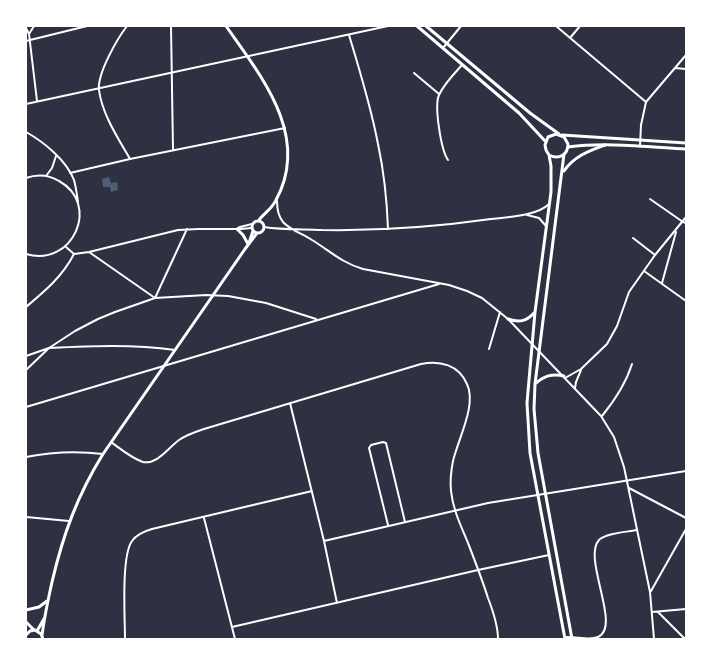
<!DOCTYPE html>
<html>
<head>
<meta charset="utf-8">
<style>
  body { margin:0 }
  #map { position:relative; width:712px; height:665px; overflow:hidden; background:#2d3142; font-family:"IBM Plex Serif",serif }
  canvas { display:block }
  .frame { position:absolute; inset:0; border:27px solid #fff; pointer-events:none }
</style>
</head>
<body>
<div id="map">
<canvas width="712" height="665"></canvas>
<div class="frame"></div>
</div>
<script>
const g = document.querySelector('canvas').getContext('2d');
g.lineJoin = 'round';
function fill(path, color) { g.fillStyle = color; g.fill(path, 'evenodd'); }
function strokePath(path, color, width, dash) { g.strokeStyle = color; g.lineWidth = width; g.lineCap = dash ? 'butt' : 'round'; g.setLineDash(dash || []); g.stroke(path); }
fill(new Path2D(`
  M 109,177 L 111,183 L 117,182 L 118,190 L 111,192 L 110,187 L 103,187 L 102,179 Z`), '#4f5d75');
strokePath(new Path2D(`
  M 127,26 C 117,39 97,74 99,90 C 102,114 118,138 130,159
  M 171,26 L 173,150
  M 556,26 L 646,102
  M 26,28 L 29,34 L 37,101
  M 29,34 L 34,26
  M 349,35 C 360,71 371,107 378,144 C 384,172 387,201 388,229
  M 570,38 L 580,26
  M 26,41 L 87,26
  M 443,48 L 461,26
  M 675,68 L 686,69
  M 414,73 L 439,94
  M 26,104 L 388,26
  M 26,132 C 44,142 66,160 74,180 C 76,187 77,195 78,202
  M 640,146 L 641,125 L 646,102 L 686,55
  M 448,160 C 441,150 434,106 439,95 C 444,84 454,74 462,65
  M 70,173 L 130,159 L 285,128
  M 46,176 L 52,168 L 56,156
  M 26,178 C 37,174 49,175 59,181 C 101,204 73,268 26,254
  M 650,199 L 683,222 L 686,223
  M 277,201 C 277,208 278,216 283,222 C 290,230 303,234 312,240 C 330,251 342,263 363,269 L 449,285 L 467,291 L 482,298 L 508,319 L 601,416 L 614,437 L 624,467 L 650,592 L 654,639
  M 527,215 L 539,218 L 546,226
  M 264,227 C 283,230 302,229 322,230 C 379,231 435,227 491,219 C 508,217 537,216 549,204
  M 238,228 L 240,227 L 252,224
  M 633,238 L 655,255
  M 66,247 L 74,254 L 89,252 L 178,230 L 199,229 L 241,229 L 251,228
  M 89,252 L 155,298 L 187,229
  M 644,271 L 686,301
  M 662,283 L 676,232
  M 26,307 C 45,291 62,277 74,254
  M 489,349 L 500,312
  M 26,356 L 49,348 L 75,331 L 98,319 L 115,312 L 155,298 L 206,295 L 228,296 L 266,303 L 316,319
  M 26,370 L 49,348 C 91,346 133,344 175,350
  M 565,378 L 581,369 L 607,344 L 617,326 L 629,292 L 655,255 L 686,217
  M 575,388 L 576,382 L 581,370
  M 290,403 L 324,541 L 337,603
  M 26,407 L 439,284
  M 602,416 C 615,400 626,383 632,364
  M 111,442 C 119,448 133,459 143,462 C 157,465 168,448 179,440 C 186,435 195,432 204,429 L 421,364 C 440,360 459,365 467,384 C 477,405 458,439 453,461 C 451,471 450,481 451,491 C 453,510 461,526 468,543 C 475,561 482,579 488,598 C 493,611 498,625 498,639
  M 26,457 C 51,452 77,451 103,454
  M 629,488 L 686,518
  M 26,517 L 69,521
  M 204,518 L 235,639
  M 388,525 L 369,448 L 371,445 L 383,442 L 386,443 L 405,522
  M 324,541 L 488,503 L 686,471
  M 651,591 L 686,529
  M 652,612 L 686,609
  M 658,612 L 685,639
  M 232,627 L 478,570 L 549,555
  M 565,637 C 576,636 588,641 598,637 C 622,627 582,558 599,540 C 606,533 627,532 637,530
  M 125,639 C 125,618 121,556 132,541 C 137,534 145,531 152,529 L 312,491`), '#fff', 2);
strokePath(new Path2D(`
  M 562,135 L 686,143
  M 568,147 C 605,142 649,147 686,149`), '#fff', 3);
strokePath(new Path2D(`
  M 226,26 C 261,76 311,136 276,200 C 272,209 264,213 259,220
  M 417,26 L 519,113 L 546,142
  M 426,26 L 530,113 L 559,134
  M 564,154 L 535,384 L 534,409 L 538,453 L 572,639
  M 549,155 C 559,160 568,155 568,144 L 564,137 L 556,134 L 548,137 L 545,145 L 546,150 L 549,155 L 551,166 L 551,192 L 535,312 L 527,403 L 530,453 L 565,639
  M 564,171 C 574,156 589,151 605,145
  M252 227a6 6 0 1 1 12 0a6 6 0 1 1-12 0Z
  M 237,229 L 243,235 L 248,244
  M 249,243 L 253,231
  M 508,319 C 520,323 527,321 535,312
  M 535,384 C 544,376 552,373 564,376
  M 26,610 L 39,607 L 47,601
  M 26,622 L 34,630
  M 37,631 L 45,617
  M 26,635 L 30,631 L 35,630 L 41,634 L 43,639
  M 42,636 C 44,618 48,600 52,582 C 63,535 77,496 103,454 L 245,249 L 257,233`), '#fff', 3);
</script>
</body>
</html>
